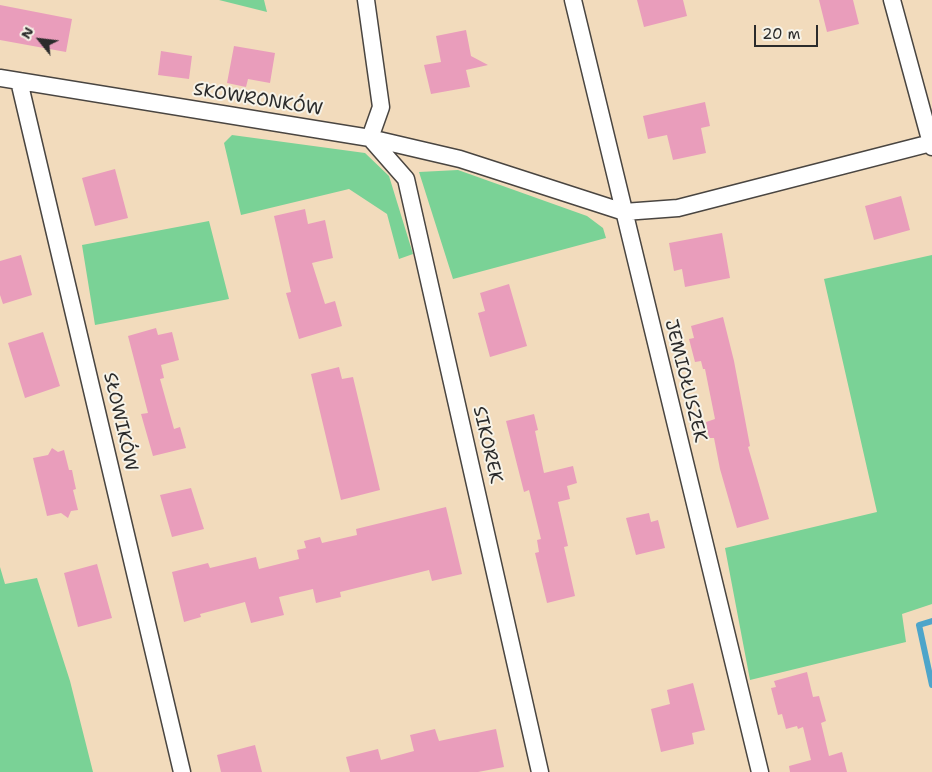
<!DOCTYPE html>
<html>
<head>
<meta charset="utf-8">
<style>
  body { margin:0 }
  #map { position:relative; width:932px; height:772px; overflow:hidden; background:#f2dbbc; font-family:"Shantell Sans",sans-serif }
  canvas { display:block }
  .north { position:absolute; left:15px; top:15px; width:50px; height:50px; -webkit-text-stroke:4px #f7f3e8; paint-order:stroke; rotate:299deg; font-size:14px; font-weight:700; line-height:20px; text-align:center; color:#2b2b2b }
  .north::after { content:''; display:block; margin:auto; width:18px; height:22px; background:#2b2b2b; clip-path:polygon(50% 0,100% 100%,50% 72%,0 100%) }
  .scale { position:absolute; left:754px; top:25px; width:64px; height:22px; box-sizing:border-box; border:2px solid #2b2b2b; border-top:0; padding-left:6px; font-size:15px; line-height:18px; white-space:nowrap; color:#2b2b2b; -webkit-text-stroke:4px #f7f3e8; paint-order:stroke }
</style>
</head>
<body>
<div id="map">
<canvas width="932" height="772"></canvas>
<div class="north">N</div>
<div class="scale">20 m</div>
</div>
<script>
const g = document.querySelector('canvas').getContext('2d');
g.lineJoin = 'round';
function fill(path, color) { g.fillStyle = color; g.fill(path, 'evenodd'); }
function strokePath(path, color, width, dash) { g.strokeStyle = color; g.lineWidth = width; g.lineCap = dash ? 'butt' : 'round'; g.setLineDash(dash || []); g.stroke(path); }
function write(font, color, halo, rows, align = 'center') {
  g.font = font + ' "Shantell Sans",sans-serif'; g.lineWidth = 4; g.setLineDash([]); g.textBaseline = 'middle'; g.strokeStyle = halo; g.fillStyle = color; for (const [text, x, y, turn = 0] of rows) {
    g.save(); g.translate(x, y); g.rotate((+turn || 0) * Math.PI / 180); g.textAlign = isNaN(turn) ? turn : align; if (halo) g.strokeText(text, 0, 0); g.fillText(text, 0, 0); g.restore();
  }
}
fill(new Path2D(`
  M 220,0 L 264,0 L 267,12 L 219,0 Z
  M 232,135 L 365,153 L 389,176 L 413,254 L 399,259 L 387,214 L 349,189 L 241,215 L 224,143 Z
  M 458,170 L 587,216 L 603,228 L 606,238 L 453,279 L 419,172 Z
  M 209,221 L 229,299 L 95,325 L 82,245 Z
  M 932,255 L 932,604 L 902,614 L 906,642 L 750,680 L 725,548 L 877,512 L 824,279 Z
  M 0,567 L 5,584 L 37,578 L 70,681 L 93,772 L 0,772 Z`), '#7ad296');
strokePath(new Path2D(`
  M 932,621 L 919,625 L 932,685`), '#4da5ca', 6);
fill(new Path2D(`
  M 637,0 L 683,0 L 687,16 L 644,27 Z
  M 819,0 L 853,0 L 859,24 L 827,32 Z
  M 0,5 L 72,19 L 66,52 L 0,40 Z
  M 466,30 L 471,56 L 488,65 L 466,70 L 470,87 L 431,94 L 424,65 L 441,62 L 436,36 Z
  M 234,46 L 275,53 L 270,83 L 248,79 L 246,87 L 227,83 Z
  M 161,51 L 192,56 L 189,79 L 158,75 Z
  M 705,102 L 710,126 L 701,128 L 706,153 L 673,160 L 667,135 L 648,139 L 643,116 Z
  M 115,169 L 128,218 L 95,226 L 82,178 Z
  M 901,196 L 910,230 L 874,240 L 865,206 Z
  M 305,209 L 308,224 L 325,220 L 333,258 L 312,263 L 325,304 L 335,301 L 342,326 L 299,339 L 286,293 L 291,292 L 274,216 Z
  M 722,233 L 730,278 L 685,287 L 682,269 L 674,271 L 669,243 Z
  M 21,255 L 32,295 L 3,304 L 0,295 L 0,261 Z
  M 509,284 L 527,346 L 490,357 L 478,313 L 485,311 L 480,293 Z
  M 723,317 L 734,361 L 750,446 L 748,447 L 769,519 L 737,528 L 720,469 L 714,438 L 709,438 L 706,422 L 715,419 L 705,369 L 703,369 L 701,361 L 695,362 L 689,339 L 694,338 L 691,326 Z
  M 156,328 L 158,335 L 172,332 L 179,360 L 161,365 L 164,378 L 160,379 L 174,429 L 180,427 L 186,448 L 153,456 L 141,414 L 148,413 L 128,336 Z
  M 43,332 L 60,386 L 25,398 L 8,343 Z
  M 339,367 L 342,379 L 353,377 L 380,490 L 341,500 L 311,374 Z
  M 534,414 L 538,430 L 535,431 L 544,473 L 573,466 L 577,483 L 567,486 L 570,499 L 558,502 L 568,546 L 564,547 L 575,596 L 547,603 L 535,553 L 539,552 L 537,540 L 541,539 L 529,490 L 524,492 L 506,421 Z
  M 52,448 L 58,452 L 64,450 L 69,470 L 72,470 L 74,480 L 76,489 L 73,490 L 78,510 L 71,511 L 68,518 L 61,513 L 47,516 L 33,458 L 48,455 Z
  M 191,488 L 204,529 L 172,537 L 160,495 Z
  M 446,507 L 462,574 L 432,581 L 429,570 L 340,592 L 341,597 L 316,603 L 313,589 L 279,597 L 284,615 L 251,623 L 245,602 L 200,614 L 201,617 L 184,622 L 172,572 L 208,563 L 210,568 L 256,557 L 259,569 L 299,559 L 297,550 L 306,548 L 304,541 L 320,537 L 322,543 L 357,535 L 356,529 Z
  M 649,513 L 651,522 L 658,520 L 665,548 L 636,555 L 626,518 Z
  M 97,564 L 112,618 L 78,627 L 64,573 Z
  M 807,672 L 813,697 L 819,696 L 826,721 L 821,723 L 829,756 L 842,752 L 847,772 L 790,772 L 789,766 L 811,760 L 803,727 L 798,729 L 797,726 L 786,729 L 782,714 L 778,715 L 771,688 L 776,687 L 774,681 Z
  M 693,683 L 705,730 L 692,733 L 694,744 L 661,752 L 651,709 L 670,704 L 667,690 Z
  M 435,729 L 439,741 L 496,729 L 504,767 L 478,772 L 350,772 L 346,757 L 378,749 L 381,760 L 414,751 L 410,735 Z
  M 255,745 L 262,772 L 221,772 L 217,755 Z`), '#e99dbb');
const minor = new Path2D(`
  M 573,0 L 760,772
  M 892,0 L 932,147
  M 0,78 L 370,138 L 381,107 L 366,0
  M 19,81 L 182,772
  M 370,138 L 406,179 L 540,772
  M 370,138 L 460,159 L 624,212 L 678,208 L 931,143`);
strokePath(minor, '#494541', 19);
strokePath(minor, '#fff', 16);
write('18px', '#2b2b2b', '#f7f3e8', [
  ["SKOWRONKÓW",258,100,9],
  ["JEMIOŁUSZEK",685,381,76],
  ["SŁOWIKÓW",120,422,77],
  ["SIKOREK",487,445,77]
]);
</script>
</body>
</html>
